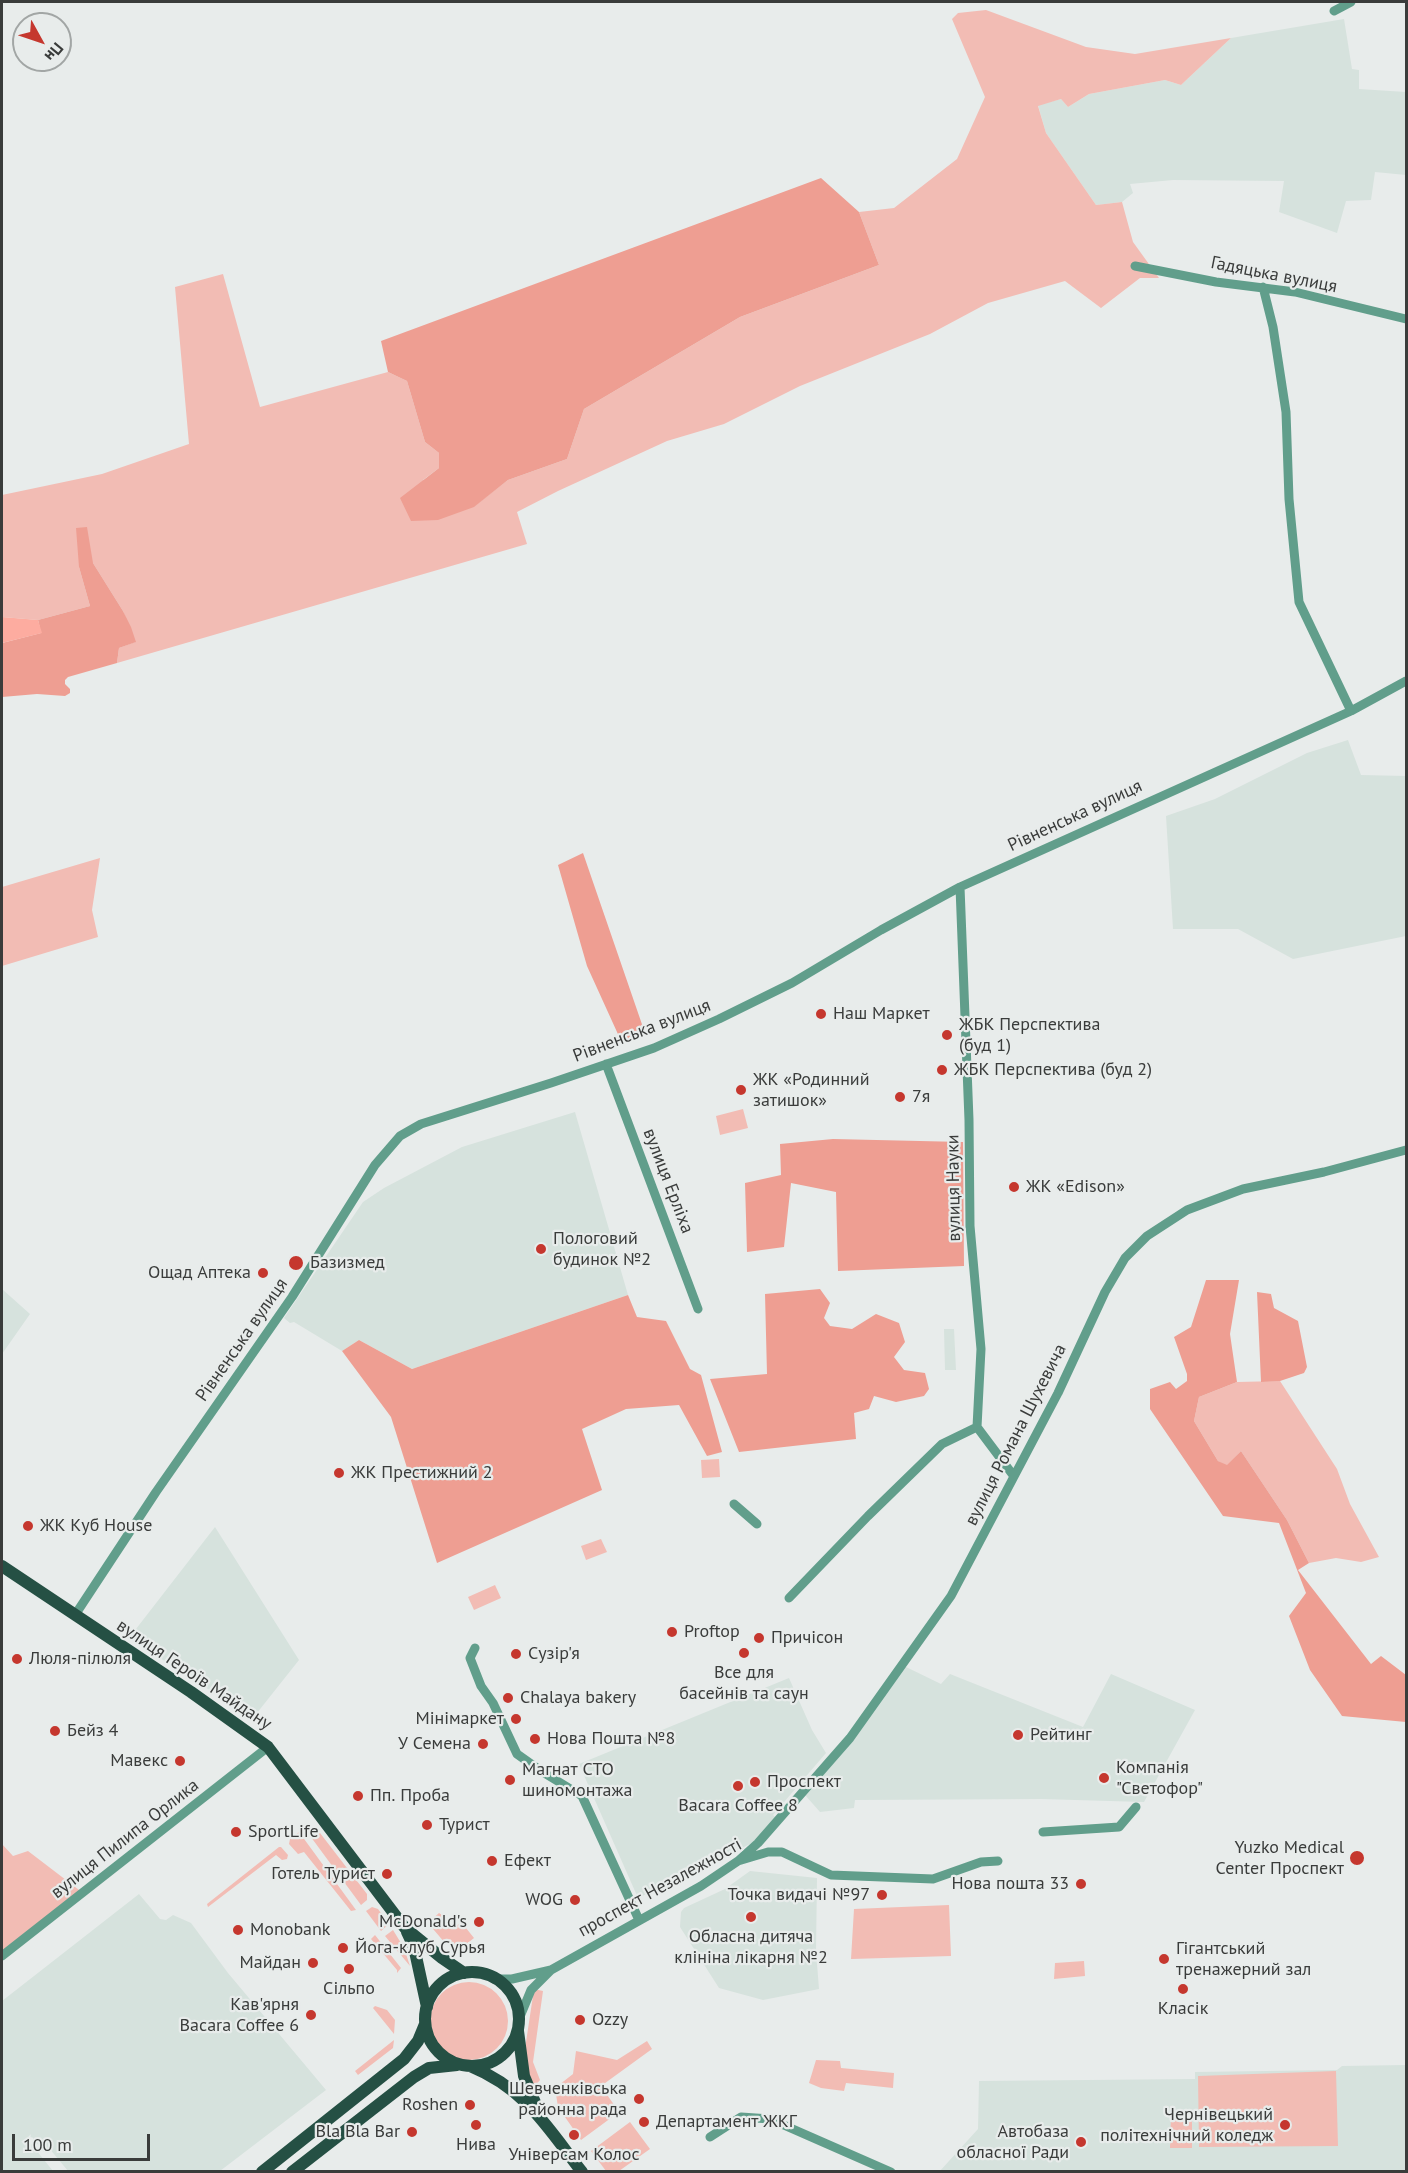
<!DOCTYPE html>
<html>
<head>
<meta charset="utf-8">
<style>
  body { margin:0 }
  #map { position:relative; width:1408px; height:2173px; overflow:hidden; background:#e8eceb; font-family:"PT Sans",sans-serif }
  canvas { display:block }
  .frame { position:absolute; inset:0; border:3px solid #3a3c3b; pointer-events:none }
  .north { position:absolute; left:12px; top:12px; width:60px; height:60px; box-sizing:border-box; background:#e8eceb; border:2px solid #a2a6a5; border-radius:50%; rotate:130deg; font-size:16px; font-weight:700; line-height:24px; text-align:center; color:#3a3c3b }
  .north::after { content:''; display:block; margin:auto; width:21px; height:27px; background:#c5372e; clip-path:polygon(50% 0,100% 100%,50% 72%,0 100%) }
  .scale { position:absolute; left:12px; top:2134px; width:138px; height:27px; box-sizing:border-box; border:3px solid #3a3c3b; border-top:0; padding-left:8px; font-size:18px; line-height:21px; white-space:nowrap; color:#3a3c3b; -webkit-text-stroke:4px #e8eceb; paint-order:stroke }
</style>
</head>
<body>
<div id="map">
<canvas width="1408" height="2173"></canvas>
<div class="frame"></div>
<div class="north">Пн</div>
<div class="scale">100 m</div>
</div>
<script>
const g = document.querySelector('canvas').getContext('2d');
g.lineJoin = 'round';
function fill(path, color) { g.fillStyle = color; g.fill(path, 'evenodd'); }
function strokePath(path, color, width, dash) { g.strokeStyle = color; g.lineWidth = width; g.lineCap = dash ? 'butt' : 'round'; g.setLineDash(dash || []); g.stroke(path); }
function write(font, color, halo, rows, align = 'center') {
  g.font = font + ' "PT Sans",sans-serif'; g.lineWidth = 4.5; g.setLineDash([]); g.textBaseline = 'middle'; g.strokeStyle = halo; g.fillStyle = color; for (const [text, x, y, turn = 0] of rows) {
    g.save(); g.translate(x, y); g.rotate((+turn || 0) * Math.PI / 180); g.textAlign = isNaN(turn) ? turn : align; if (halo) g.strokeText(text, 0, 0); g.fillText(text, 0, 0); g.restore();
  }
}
fill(new Path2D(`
  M 1344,19 L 1352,69 L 1359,70 L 1359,89 L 1406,92 L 1406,175 L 1375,172 L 1371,200 L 1346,201 L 1337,233 L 1279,212 L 1284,181 L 1173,180 L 1130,184 L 1133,193 L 1122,202 L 1096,205 L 1046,133 L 1038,105 L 1061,99 L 1068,107 L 1089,94 L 1165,80 L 1181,85 L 1231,38 Z
  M 1348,740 L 1361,775 L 1406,776 L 1406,936 L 1293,959 L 1238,929 L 1173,929 L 1166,816 L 1215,799 L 1307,753 Z
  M 575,1112 L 628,1295 L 412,1369 L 359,1340 L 342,1351 L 294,1322 L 290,1323 L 284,1318 L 363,1202 L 384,1188 L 462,1147 Z
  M 2,1289 L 30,1314 L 2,1354 Z
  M 944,1329 L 954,1329 L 956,1370 L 945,1370 Z
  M 215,1527 L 299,1660 L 253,1718 L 129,1638 Z
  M 904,1666 L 941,1684 L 950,1674 L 1083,1727 L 1111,1674 L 1195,1710 L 1144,1802 L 1041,1799 L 855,1800 L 854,1808 L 820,1812 L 805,1795 Z
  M 789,1678 L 812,1730 L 826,1753 L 773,1815 L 777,1819 L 758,1838 L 750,1844 L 638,1898 L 579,1764 Z
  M 750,1871 L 817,1878 L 816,1951 L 819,1989 L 763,2000 L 719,1988 L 680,1927 L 681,1912 L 684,1908 L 725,1889 Z
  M 139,1894 L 160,1919 L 166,1920 L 173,1915 L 191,1923 L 228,1973 L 326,2090 L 220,2171 L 68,2171 L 49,2148 L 44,2152 L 32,2137 L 28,2140 L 53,2171 L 2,2171 L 2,2001 Z
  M 1406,2065 L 1406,2171 L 939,2172 L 978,2129 L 979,2081 L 1195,2079 L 1195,2072 L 1337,2070 L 1342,2066 Z`), '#d6e2dd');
fill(new Path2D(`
  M 986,10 L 1086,47 L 1135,54 L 1231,38 L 1181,85 L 1165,80 L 1089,94 L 1068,107 L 1061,99 L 1038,106 L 1046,133 L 1096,205 L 1122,202 L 1133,242 L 1159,278 L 1140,278 L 1101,308 L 1065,281 L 988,303 L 930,334 L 800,386 L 724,424 L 667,441 L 558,491 L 517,512 L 527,544 L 117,663 L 119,648 L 135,642 L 123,611 L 93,563 L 79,567 L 90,606 L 38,620 L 2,617 L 2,495 L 102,474 L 189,444 L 175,287 L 223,274 L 260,407 L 388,372 L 407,381 L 425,442 L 439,453 L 439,468 L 423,480 L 473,507 L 508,480 L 567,459 L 584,409 L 740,317 L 879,265 L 859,212 L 894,208 L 957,159 L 985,97 L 952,19 L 958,13 Z
  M 100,858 L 92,910 L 98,937 L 2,966 L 2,887 Z
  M 743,1109 L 748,1128 L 720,1135 L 716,1116 Z
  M 1280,1381 L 1337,1469 L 1350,1504 L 1379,1557 L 1361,1562 L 1336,1558 L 1309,1563 L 1287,1520 L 1241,1451 L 1227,1466 L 1218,1461 L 1194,1421 L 1199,1397 L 1237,1382 Z
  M 719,1459 L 720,1477 L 702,1478 L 701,1460 Z
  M 601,1539 L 607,1552 L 586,1560 L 581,1546 Z
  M 495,1585 L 501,1598 L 474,1610 L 468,1597 Z
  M 311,1828 L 320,1833 L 367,1894 L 367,1900 L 361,1905 L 305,1829 Z
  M 299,1832 L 356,1910 L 351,1911 L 304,1852 L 298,1854 L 289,1844 L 290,1839 Z
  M 2,1844 L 13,1856 L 28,1851 L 83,1893 L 2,1956 Z
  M 279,1847 L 281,1847 L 288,1855 L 287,1859 L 282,1860 L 276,1855 L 208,1907 L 207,1904 Z
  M 949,1905 L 951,1956 L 851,1959 L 854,1909 Z
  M 372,1907 L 378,1909 L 389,1924 L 381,1931 L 366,1911 Z
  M 439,1913 L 457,1925 L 462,1923 L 474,1938 L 464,1946 L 445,1943 L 428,1923 Z
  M 393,1930 L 404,1948 L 410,1966 L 385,1936 Z
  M 375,1935 L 401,1968 L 397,1973 L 397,1970 L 371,1939 Z
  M 1084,1961 L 1085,1976 L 1054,1979 L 1055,1963 Z
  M430 2021a39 39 0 1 1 78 0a39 39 0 1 1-78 0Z
  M 534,1989 L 543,1991 L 533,2062 L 540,2080 L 534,2087 L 523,2062 Z
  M 375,2006 L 387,2010 L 395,2020 L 394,2034 L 373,2008 Z
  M 394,2040 L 393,2048 L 358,2075 L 355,2071 Z
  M 647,2041 L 652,2049 L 601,2086 L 619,2112 L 581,2140 L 558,2107 L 555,2088 L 573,2074 L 576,2051 L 617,2060 Z
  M 816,2060 L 840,2061 L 841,2068 L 894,2073 L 893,2088 L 846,2083 L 844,2091 L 821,2088 L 809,2083 Z
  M 1336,2071 L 1338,2146 L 1199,2147 L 1198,2076 Z
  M 1171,2116 L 1192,2116 L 1192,2148 L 1170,2148 Z
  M 630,2122 L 650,2149 L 619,2171 L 606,2171 L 591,2151 Z`), '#f2bcb4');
fill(new Path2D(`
  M 821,178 L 859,212 L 879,265 L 740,317 L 584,409 L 567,459 L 508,480 L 474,507 L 438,520 L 411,521 L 400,498 L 439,468 L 439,453 L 425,442 L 407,381 L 388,372 L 381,341 Z
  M 87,527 L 93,563 L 123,611 L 131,627 L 136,642 L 119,648 L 117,663 L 68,677 L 65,680 L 65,684 L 70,689 L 70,693 L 65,696 L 37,694 L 2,697 L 2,643 L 41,633 L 38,620 L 90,606 L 79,567 L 76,528 Z
  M 583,853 L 646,1036 L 622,1043 L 587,966 L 558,865 Z
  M 833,1139 L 963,1142 L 964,1266 L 838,1271 L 836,1192 L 791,1183 L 784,1247 L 747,1252 L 745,1183 L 781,1175 L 780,1144 Z
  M 1206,1280 L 1239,1280 L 1230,1334 L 1237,1382 L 1199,1397 L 1194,1421 L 1218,1461 L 1227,1465 L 1241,1451 L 1287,1520 L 1309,1563 L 1298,1570 L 1371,1664 L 1381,1656 L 1406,1675 L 1406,1722 L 1342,1716 L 1310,1670 L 1289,1616 L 1306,1593 L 1279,1523 L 1223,1516 L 1150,1409 L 1150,1389 L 1170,1382 L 1176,1389 L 1187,1381 L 1187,1374 L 1174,1337 L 1191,1327 Z
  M 820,1289 L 830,1303 L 824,1318 L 830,1326 L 852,1329 L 876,1314 L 899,1323 L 905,1342 L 894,1357 L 904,1370 L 925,1373 L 929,1389 L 924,1396 L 896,1402 L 874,1396 L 869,1409 L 854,1413 L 856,1439 L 739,1452 L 710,1379 L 767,1374 L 765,1294 Z
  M 1257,1292 L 1271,1294 L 1274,1308 L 1298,1321 L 1307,1367 L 1304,1373 L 1280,1381 L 1261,1382 Z
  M 628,1295 L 637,1317 L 666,1321 L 690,1369 L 701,1375 L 722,1452 L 707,1456 L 679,1405 L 626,1409 L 582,1429 L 602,1490 L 437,1563 L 391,1417 L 342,1351 L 359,1340 L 412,1369 Z`), '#ee9e92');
fill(new Path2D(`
  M 2,617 L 38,620 L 42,633 L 2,643 Z`), '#fdaca0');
strokePath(new Path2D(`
  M 1334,11 L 1351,2
  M 1135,266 L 1216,282 L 1295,292 L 1406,319
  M 1263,287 L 1273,327 L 1286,412 L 1289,499 L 1299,602 L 1351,711
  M 960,887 L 969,1120 L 970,1226 L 981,1349 L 977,1427 L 1013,1475
  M 606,1064 L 698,1309
  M 734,1504 L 757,1524
  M 789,1598 L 868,1516 L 942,1444 L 977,1427
  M 75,1615 L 156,1492 L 292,1297 L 375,1165 L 400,1136 L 421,1124 L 551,1083 L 654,1048 L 719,1019 L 792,983 L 881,930 L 960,887 L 1351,711 L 1406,681
  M 475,1648 L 470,1658 L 481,1686 L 493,1703 L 517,1754 L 541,1771 L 582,1796 L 639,1920
  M 1043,1832 L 1119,1827 L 1136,1807
  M 738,1861 L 758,1843 L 850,1738 L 951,1596 L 1058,1393 L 1105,1292 L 1125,1258 L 1147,1236 L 1187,1210 L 1243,1189 L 1324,1172 L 1406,1150
  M 2,1956 L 268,1747
  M 494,1979 L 512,1979 L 551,1970 L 701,1886 L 738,1861 L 768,1852 L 782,1852 L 831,1875 L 933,1879 L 981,1862 L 998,1861
  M 519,2019 L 531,1990 L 551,1970
  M 710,2137 L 741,2117 L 770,2119 L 891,2172`), '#619e8b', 9);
strokePath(new Path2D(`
  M 2,1566 L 191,1692 L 268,1747 L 405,1928 L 442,1958 L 464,1973
  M 407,1932 L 414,1947 L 427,2007
  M425 2019a47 47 0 1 1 94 0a47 47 0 1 1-94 0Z
  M 518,2031 L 524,2076 L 539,2112
  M 470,2066 C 526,2089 547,2127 582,2172
  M 262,2172 L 404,2059 L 418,2041 L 425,2024
  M 292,2172 L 414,2077 L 429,2068 L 457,2065`), '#255044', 12);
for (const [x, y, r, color] of [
  [821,1014,6,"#c5372e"],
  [947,1035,6,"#c5372e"],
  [942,1070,6,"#c5372e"],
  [741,1090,6,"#c5372e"],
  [900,1097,6,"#c5372e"],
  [1014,1187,6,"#c5372e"],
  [541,1249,6,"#c5372e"],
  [296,1263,8,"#c5372e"],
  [263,1273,6,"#c5372e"],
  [339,1473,6,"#c5372e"],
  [28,1526,6,"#c5372e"],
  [672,1632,6,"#c5372e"],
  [759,1638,6,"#c5372e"],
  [744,1653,6,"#c5372e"],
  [516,1654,6,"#c5372e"],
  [17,1659,6,"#c5372e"],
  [508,1698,6,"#c5372e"],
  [516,1719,6,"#c5372e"],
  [55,1731,6,"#c5372e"],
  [1018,1735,6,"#c5372e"],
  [535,1739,6,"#c5372e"],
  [483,1744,6,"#c5372e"],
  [180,1761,6,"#c5372e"],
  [1104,1778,6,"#c5372e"],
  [510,1780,6,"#c5372e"],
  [755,1782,6,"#c5372e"],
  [738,1786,6,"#c5372e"],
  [358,1796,6,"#c5372e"],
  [427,1825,6,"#c5372e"],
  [236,1832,6,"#c5372e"],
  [1357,1858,8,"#c5372e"],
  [492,1861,6,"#c5372e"],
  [387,1874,6,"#c5372e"],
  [1081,1884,6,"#c5372e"],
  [882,1895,6,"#c5372e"],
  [575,1900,6,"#c5372e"],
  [751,1917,6,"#c5372e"],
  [479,1922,6,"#c5372e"],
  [238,1930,6,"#c5372e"],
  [343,1948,6,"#c5372e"],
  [1164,1959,6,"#c5372e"],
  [313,1963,6,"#c5372e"],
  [349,1969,6,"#c5372e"],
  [1183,1989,6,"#c5372e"],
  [311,2015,6,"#c5372e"],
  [580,2020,6,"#c5372e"],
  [639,2099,6,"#c5372e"],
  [470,2105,6,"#c5372e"],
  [644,2122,6,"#c5372e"],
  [476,2125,6,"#c5372e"],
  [1285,2125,6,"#c5372e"],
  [412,2132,6,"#c5372e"],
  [574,2135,6,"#c5372e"],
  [1081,2142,6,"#c5372e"]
]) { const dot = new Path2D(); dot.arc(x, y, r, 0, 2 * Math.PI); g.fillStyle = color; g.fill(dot); strokePath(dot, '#e8eceb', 2); }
write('18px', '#3a3c3b', '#e8eceb', [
  ["Гадяцька вулиця",1274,275,11],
  ["Рівненська вулиця",1075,816,-25],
  ["Рівненська вулиця",642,1031,-21],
  ["вулиця Ерліха",668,1181,69],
  ["вулиця Науки",954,1188,-91],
  ["Рівненська вулиця",242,1340,-55],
  ["вулиця Романа Шухевича",1016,1435,-63],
  ["вулиця Героїв Майдану",194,1675,34],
  ["вулиця Пилипа Орлика",125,1839,-38],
  ["проспект Незалежності",660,1888,-29]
]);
write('18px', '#3a3c3b', '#e8eceb', [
  ["Наш Маркет",833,1014],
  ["ЖБК Перспектива",959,1025],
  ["(буд 1)",959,1046],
  ["ЖБК Перспектива (буд 2)",954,1070],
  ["ЖК «Родинний",753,1080],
  ["затишок»",753,1101],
  ["7я",912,1097],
  ["ЖК «Edison»",1026,1187],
  ["Пологовий",553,1239],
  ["будинок №2",553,1260],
  ["Базизмед",310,1263],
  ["Ощад Аптека",251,1273,"right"],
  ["ЖК Престижний 2",351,1473],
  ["ЖК Куб House",40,1526],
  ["Proftop",684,1632],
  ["Причісон",771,1638],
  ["Сузір'я",528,1654],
  ["Люля-пілюля",29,1659],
  ["Все для",744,1673,"center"],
  ["басейнів та саун",744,1694,"center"],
  ["Chalaya bakery",520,1698],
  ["Мінімаркет",504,1719,"right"],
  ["Бейз 4",67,1731],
  ["Рейтинг",1030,1735],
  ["Нова Пошта №8",547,1739],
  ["У Семена",471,1744,"right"],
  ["Мавекс",168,1761,"right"],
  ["Компанія",1116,1768],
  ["\"Светофор\"",1116,1789],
  ["Магнат СТО",522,1770],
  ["шиномонтажа",522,1791],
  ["Проспект",767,1782],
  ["Пп. Проба",370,1796],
  ["Bacara Coffee 8",738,1806,"center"],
  ["Турист",439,1825],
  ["SportLife",248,1832],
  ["Yuzko Medical",1344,1848,"right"],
  ["Center Проспект",1344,1869,"right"],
  ["Ефект",504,1861],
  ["Готель Турист",375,1874,"right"],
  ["Нова пошта 33",1069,1884,"right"],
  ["Точка видачі №97",870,1895,"right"],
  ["WOG",563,1900,"right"],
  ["McDonald's",467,1922,"right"],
  ["Monobank",250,1930],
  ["Обласна дитяча",751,1937,"center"],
  ["клініна лікарня №2",751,1958,"center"],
  ["Йога-клуб Сурья",355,1948],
  ["Гігантський",1176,1949],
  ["тренажерний зал",1176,1970],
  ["Майдан",301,1963,"right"],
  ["Сільпо",349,1989,"center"],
  ["Кав'ярня",299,2005,"right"],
  ["Bacara Coffee 6",299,2026,"right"],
  ["Класік",1183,2009,"center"],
  ["Ozzy",592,2020],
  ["Шевченківська",627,2089,"right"],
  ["районна рада",627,2110,"right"],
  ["Roshen",458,2105,"right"],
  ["Чернівецький",1273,2115,"right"],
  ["політехнічний коледж",1273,2136,"right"],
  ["Департамент ЖКГ",656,2122],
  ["Bla Bla Bar",400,2132,"right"],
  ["Автобаза",1069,2132,"right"],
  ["обласної Ради",1069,2153,"right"],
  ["Нива",476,2145,"center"],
  ["Універсам Колос",574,2155,"center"]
], 'left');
</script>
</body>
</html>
